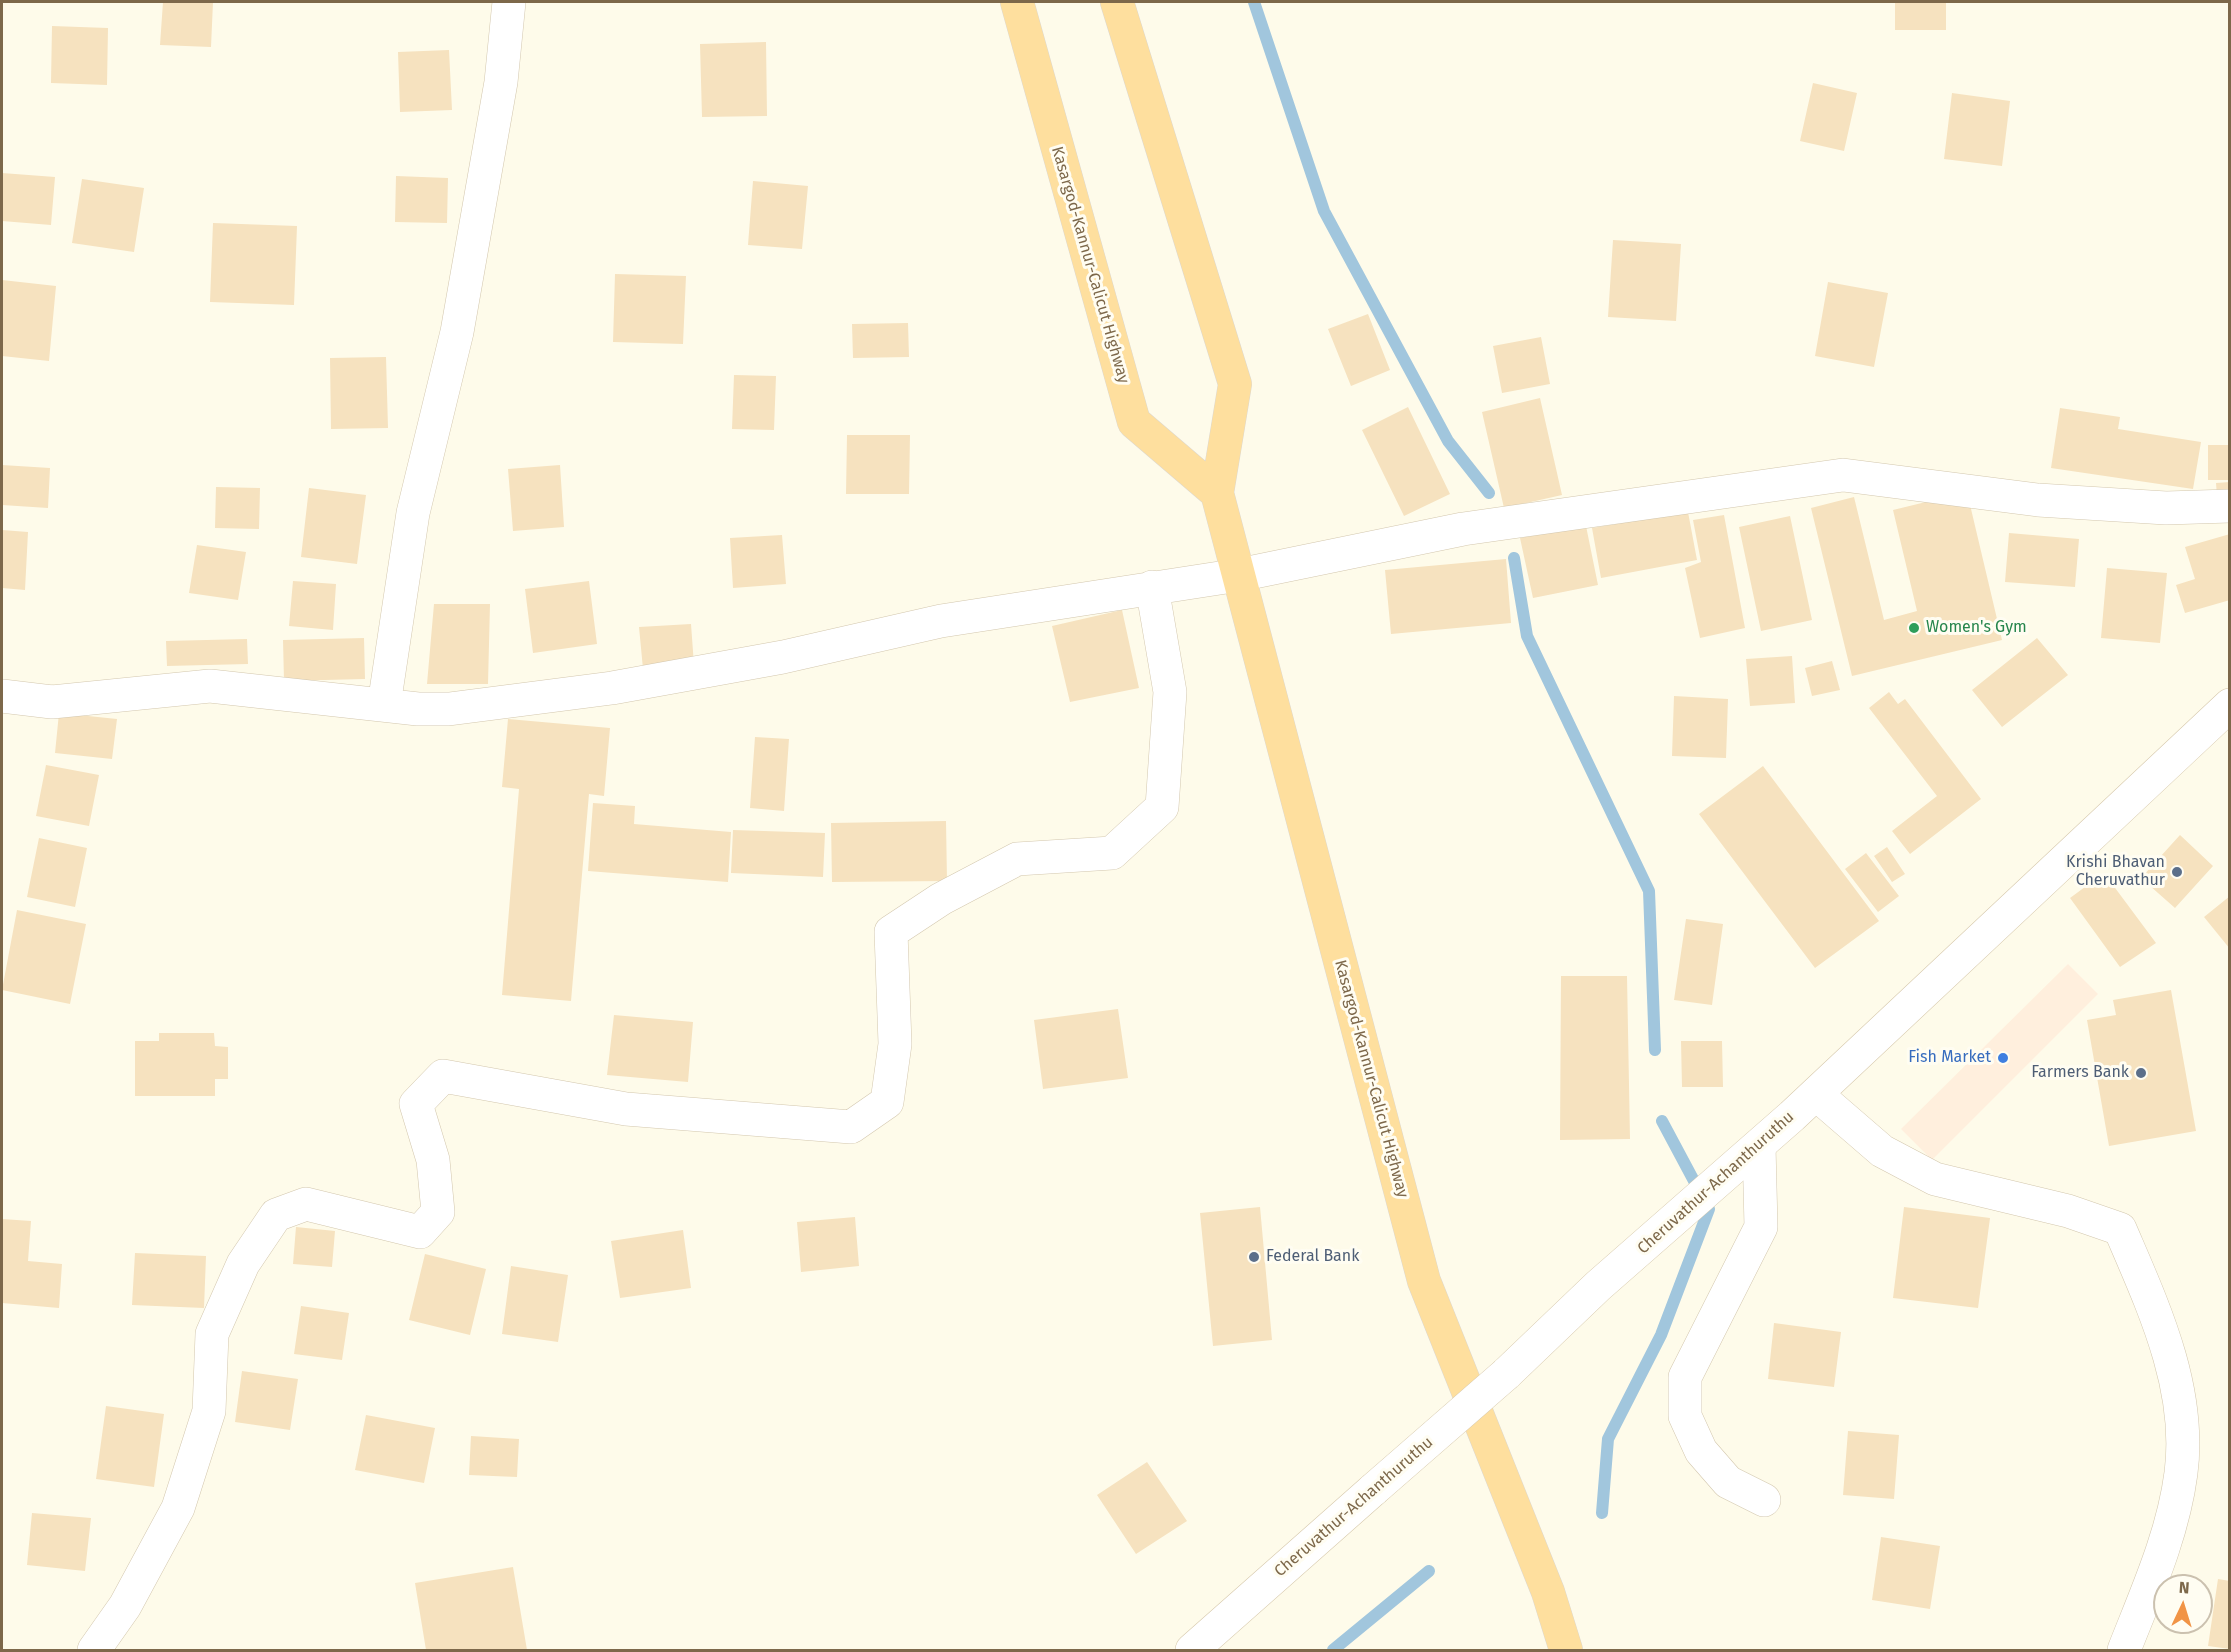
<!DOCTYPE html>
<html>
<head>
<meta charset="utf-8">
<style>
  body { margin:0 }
  #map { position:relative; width:2231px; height:1652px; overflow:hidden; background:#fefbea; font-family:"Fira Sans",sans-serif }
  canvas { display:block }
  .frame { position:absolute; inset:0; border:3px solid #7d684a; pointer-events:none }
  .north { position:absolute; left:2153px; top:1574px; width:60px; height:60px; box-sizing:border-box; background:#fffdf2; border:2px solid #cbc1af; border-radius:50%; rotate:4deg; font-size:16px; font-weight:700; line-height:24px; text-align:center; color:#7d684a }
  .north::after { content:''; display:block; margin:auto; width:21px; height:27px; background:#f19446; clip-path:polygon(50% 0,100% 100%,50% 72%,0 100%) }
</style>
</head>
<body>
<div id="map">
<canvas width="2231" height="1652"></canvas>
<div class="frame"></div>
<div class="north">N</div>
</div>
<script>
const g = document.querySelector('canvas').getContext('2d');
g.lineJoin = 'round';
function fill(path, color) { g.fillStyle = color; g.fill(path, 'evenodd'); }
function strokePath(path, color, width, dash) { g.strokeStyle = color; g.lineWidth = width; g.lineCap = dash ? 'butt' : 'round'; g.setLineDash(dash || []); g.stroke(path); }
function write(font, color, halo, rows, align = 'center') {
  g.font = font + ' "Fira Sans",sans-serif'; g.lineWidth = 6; g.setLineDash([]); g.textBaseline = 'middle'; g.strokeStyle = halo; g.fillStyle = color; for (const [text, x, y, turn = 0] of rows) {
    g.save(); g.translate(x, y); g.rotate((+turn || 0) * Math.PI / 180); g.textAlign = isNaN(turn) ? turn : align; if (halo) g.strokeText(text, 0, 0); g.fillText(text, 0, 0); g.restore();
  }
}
fill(new Path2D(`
  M 2068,964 L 2098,994 L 1932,1160 L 1901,1129 Z`), '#ffefdd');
strokePath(new Path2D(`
  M 1254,2 L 1324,211 L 1448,441 L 1489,493
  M 1514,558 L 1527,636 L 1649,891 L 1655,1050
  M 1602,1513 L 1608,1439 L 1661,1335 L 1709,1209 L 1662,1121
  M 1333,1650 L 1429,1571`), '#a1c6dd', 12);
fill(new Path2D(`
  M 163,2 L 213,2 L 211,47 L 160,45 Z
  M 1895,2 L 1946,2 L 1946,30 L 1895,30 Z
  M 52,26 L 108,28 L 107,85 L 51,83 Z
  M 766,42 L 767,116 L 702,117 L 700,44 Z
  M 449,50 L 452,110 L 400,112 L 398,52 Z
  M 1813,83 L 1857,93 L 1844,151 L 1800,141 Z
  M 1952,93 L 2010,101 L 2002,166 L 1944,159 Z
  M 2,173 L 55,177 L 51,225 L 2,221 Z
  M 396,176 L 448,178 L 447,223 L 395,222 Z
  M 82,179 L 144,188 L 134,252 L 72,243 Z
  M 753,181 L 808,186 L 802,249 L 748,245 Z
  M 213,223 L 297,226 L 294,305 L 210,302 Z
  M 1613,240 L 1681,244 L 1676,321 L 1608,317 Z
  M 615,274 L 686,276 L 683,344 L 613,342 Z
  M 2,280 L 56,286 L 49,361 L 2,356 Z
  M 1828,282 L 1888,293 L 1874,367 L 1815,356 Z
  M 1368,314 L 1390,370 L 1351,386 L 1328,329 Z
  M 908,323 L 909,357 L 853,358 L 852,324 Z
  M 1541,337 L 1550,384 L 1502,393 L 1493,346 Z
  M 386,357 L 388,428 L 331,429 L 330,358 Z
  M 734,375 L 776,376 L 774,430 L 732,429 Z
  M 1540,398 L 1562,495 L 1504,508 L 1482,412 Z
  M 1408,407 L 1450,494 L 1404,516 L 1362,430 Z
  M 2060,408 L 2120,417 L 2118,429 L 2201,442 L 2193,489 L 2051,468 Z
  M 847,435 L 910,435 L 909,494 L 846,494 Z
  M 2208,445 L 2230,445 L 2230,480 L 2208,480 Z
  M 2,465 L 50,468 L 48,508 L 2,505 Z
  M 560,465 L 564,527 L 513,531 L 508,469 Z
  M 2230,482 L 2230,495 L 2217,496 L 2216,483 Z
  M 216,487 L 260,488 L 259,529 L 215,528 Z
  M 309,488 L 366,495 L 357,564 L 301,557 Z
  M 1967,492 L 2002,640 L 1852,676 L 1811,508 L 1854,497 L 1884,620 L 1917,611 L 1893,510 Z
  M 1688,512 L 1697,560 L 1601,578 L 1592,528 Z
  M 1724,515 L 1745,628 L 1700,638 L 1685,568 L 1701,562 L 1693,520 Z
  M 1790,516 L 1812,620 L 1761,631 L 1739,527 Z
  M 1586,526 L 1598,585 L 1533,598 L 1520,538 Z
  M 2,530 L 28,532 L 25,590 L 2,588 Z
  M 2009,533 L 2079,539 L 2075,587 L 2005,582 Z
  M 2230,534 L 2230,600 L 2185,613 L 2176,585 L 2195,579 L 2185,547 Z
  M 782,535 L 786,584 L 733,588 L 730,538 Z
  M 197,545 L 246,552 L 238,600 L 189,593 Z
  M 1506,559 L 1511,623 L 1391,634 L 1385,570 Z
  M 2107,568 L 2167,573 L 2160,643 L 2101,638 Z
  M 293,581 L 336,584 L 333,630 L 289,626 Z
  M 589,581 L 597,644 L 533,653 L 525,589 Z
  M 434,604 L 490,604 L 488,684 L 427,684 Z
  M 1122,610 L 1139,688 L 1070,702 L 1052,626 Z
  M 691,624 L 694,665 L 643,669 L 639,627 Z
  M 364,638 L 365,679 L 284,681 L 283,640 Z
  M 2037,638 L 2068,675 L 2002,727 L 1972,690 Z
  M 247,639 L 248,664 L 167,666 L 166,641 Z
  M 1792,656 L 1795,703 L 1750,706 L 1746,659 Z
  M 1832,661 L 1840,690 L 1812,696 L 1805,668 Z
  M 1889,692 L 1898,704 L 1905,699 L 1981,799 L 1910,854 L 1892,831 L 1937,796 L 1869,708 Z
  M 1674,696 L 1728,699 L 1726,758 L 1672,756 Z
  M 59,713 L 117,719 L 112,759 L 55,753 Z
  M 508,719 L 610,728 L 604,796 L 589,794 L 571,1001 L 502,995 L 519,789 L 502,787 Z
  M 755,737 L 789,739 L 784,811 L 750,808 Z
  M 46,765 L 99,775 L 89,826 L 36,816 Z
  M 1763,766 L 1879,921 L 1815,968 L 1699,814 Z
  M 593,803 L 635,806 L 634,824 L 731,832 L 728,882 L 588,871 Z
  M 946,821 L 947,881 L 832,882 L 831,823 Z
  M 733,830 L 825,833 L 823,877 L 731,873 Z
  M 2180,835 L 2213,866 L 2175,908 L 2141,878 Z
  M 39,838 L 87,848 L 75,907 L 27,897 Z
  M 1887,847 L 1905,874 L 1892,882 L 1874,856 Z
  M 1866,853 L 1899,896 L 1878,912 L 1845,869 Z
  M 2104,873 L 2156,943 L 2120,967 L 2070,898 Z
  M 2230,896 L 2230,949 L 2204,917 Z
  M 17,910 L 86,924 L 70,1004 L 2,990 Z
  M 1686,919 L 1723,924 L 1712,1005 L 1674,1000 Z
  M 1561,976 L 1627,976 L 1630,1139 L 1560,1140 Z
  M 2171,990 L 2196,1131 L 2109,1146 L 2087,1020 L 2116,1015 L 2113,1000 Z
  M 1118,1009 L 1128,1078 L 1043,1089 L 1034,1020 Z
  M 614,1015 L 693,1022 L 688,1082 L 607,1075 Z
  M 159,1033 L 214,1033 L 215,1046 L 228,1047 L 228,1079 L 215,1079 L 215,1096 L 135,1096 L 135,1041 L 159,1041 Z
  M 1681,1041 L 1722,1041 L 1723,1087 L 1682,1087 Z
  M 1260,1207 L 1272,1340 L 1213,1346 L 1200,1213 Z
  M 1904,1207 L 1990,1218 L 1978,1308 L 1893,1298 Z
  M 855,1217 L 859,1266 L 801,1272 L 797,1222 Z
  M 2,1219 L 31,1221 L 28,1261 L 62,1264 L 59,1308 L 2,1303 Z
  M 296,1227 L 335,1231 L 332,1267 L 293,1264 Z
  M 683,1230 L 691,1288 L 620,1298 L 611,1241 Z
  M 135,1253 L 206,1256 L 204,1308 L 132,1305 Z
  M 425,1254 L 486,1269 L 470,1335 L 409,1320 Z
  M 511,1266 L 568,1275 L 558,1342 L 502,1334 Z
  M 301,1306 L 349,1313 L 342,1360 L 294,1354 Z
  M 1774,1323 L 1841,1332 L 1834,1387 L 1768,1379 Z
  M 242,1371 L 298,1379 L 290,1430 L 235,1422 Z
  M 106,1406 L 164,1414 L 154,1487 L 96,1479 Z
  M 366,1415 L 435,1428 L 424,1483 L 355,1470 Z
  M 1848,1431 L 1899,1435 L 1894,1499 L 1843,1495 Z
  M 471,1436 L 519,1439 L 517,1477 L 469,1475 Z
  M 1147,1462 L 1187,1521 L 1136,1554 L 1097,1495 Z
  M 32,1513 L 91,1518 L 85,1571 L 27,1565 Z
  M 1881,1537 L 1940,1546 L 1930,1609 L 1872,1600 Z
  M 513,1567 L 527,1650 L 426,1650 L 415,1583 Z
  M 2218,1579 L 2230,1581 L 2230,1649 L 2208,1646 Z`), '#f6e2bf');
const minor = new Path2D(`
  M 2,696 L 52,702 L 210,686 L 418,709 L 449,709 L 612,688 L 783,657 L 941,621 L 1239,575 L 1463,529 L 1843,475 L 2038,500 L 2166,508 L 2230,506
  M 384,705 L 413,513 L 457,332 L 501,82 L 509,2
  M 1816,1094 L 1882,1151 L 1935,1179 L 2068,1211 L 2120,1229 C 2153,1306 2192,1388 2181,1473 C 2173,1535 2146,1594 2124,1650
  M 1759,1146 L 1761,1227 L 1685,1377 L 1685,1416 L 1701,1451 L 1728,1482 L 1764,1500
  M 94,1650 L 125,1606 L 178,1508 L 209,1411 L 212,1334 L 243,1264 L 276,1215 L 306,1204 L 420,1232 L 438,1212 L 433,1160 L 416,1104 L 443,1076 L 626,1109 L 851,1127 L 887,1102 L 895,1044 L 891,932 L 941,899 L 1017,859 L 1112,853 L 1162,807 L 1170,692 L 1152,587`);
const secondary = new Path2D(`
  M 1506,1374 L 1598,1286 L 1792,1116 L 2230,705
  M 1192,1650 L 1374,1489`);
const trunk = new Path2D(`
  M 1017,2 L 1134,422 L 1217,493
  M 1117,2 L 1235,384 L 1217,493 L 1424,1281 L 1548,1592 L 1566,1650`);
strokePath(minor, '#d3c7ae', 34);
strokePath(secondary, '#d6c8ab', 34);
strokePath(trunk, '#ddd8d0', 34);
strokePath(minor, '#fff', 33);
strokePath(secondary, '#fff', 33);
strokePath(trunk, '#fedf9e', 33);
const secondaryBridge = new Path2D(`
  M 1374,1489 L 1506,1374`);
strokePath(secondaryBridge, '#d6c8ab', 34, []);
strokePath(secondaryBridge, '#fff', 33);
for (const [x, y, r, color] of [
  [1914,628,6,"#2e9e5b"],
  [2177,872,6,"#5c6f8a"],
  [2003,1058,6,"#3f7fe0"],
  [2141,1073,6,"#5c6f8a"],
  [1254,1257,6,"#5c6f8a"]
]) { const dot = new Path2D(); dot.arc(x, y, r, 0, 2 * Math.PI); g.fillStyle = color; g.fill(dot); strokePath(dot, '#fffdf2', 2); }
write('16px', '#7d684a', '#fffdf2', [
  ["Kasargod-Kannur-Calicut Highway",1090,265,74],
  ["Kasargod-Kannur-Calicut Highway",1371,1079,75],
  ["Cheruvathur-Achanthuruthu",1716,1183,-42],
  ["Cheruvathur-Achanthuruthu",1354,1507,-41]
]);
write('16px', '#27864d', '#fffdf2', [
  ["Women's Gym",1926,628]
], 'left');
write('16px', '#4e5e75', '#fffdf2', [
  ["Krishi Bhavan",2165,863],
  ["Cheruvathur",2165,881],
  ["Farmers Bank",2129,1073],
  ["Federal Bank",1266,1257,"left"]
], 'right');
write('16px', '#366cbe', '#fffdf2', [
  ["Fish Market",1991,1058]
], 'right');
</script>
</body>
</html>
